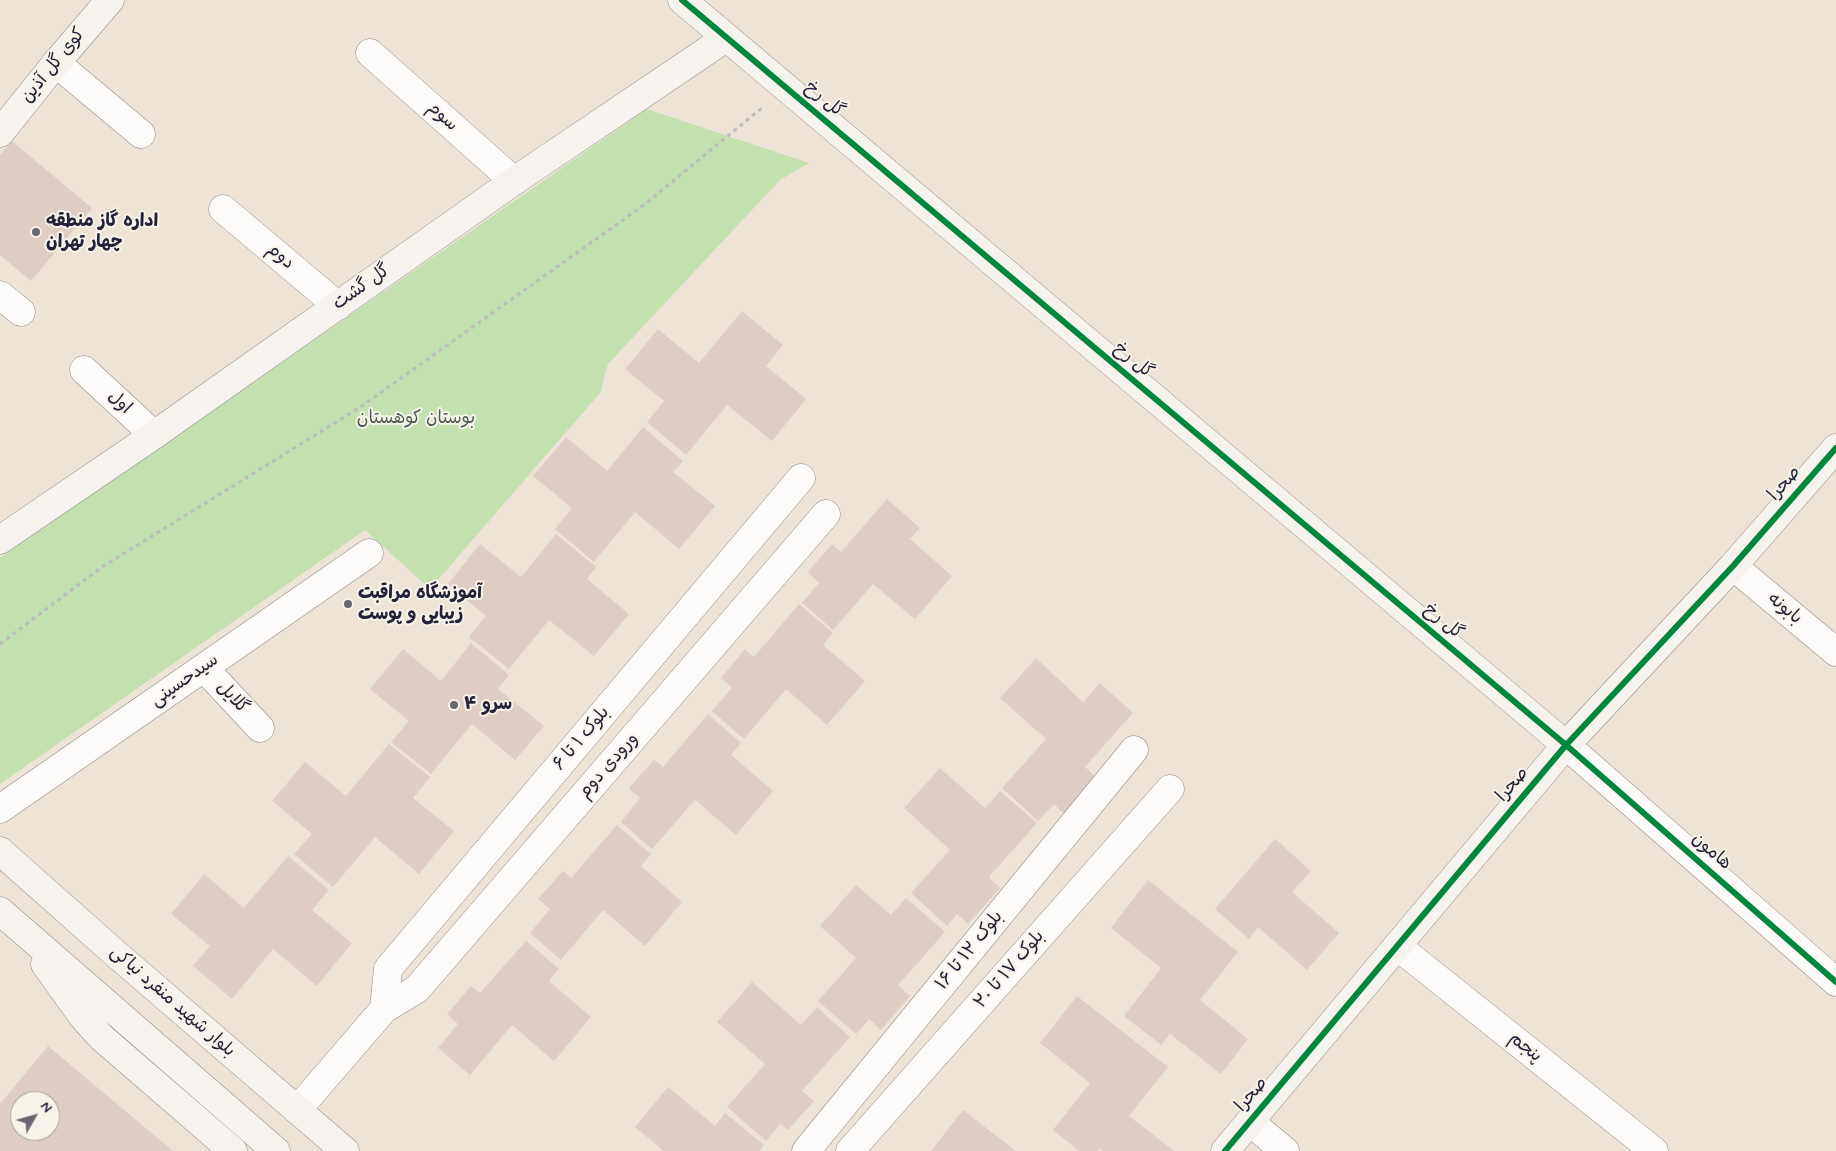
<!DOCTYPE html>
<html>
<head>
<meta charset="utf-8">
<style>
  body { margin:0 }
  #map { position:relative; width:1836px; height:1151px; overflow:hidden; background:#ede4d7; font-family:Mynerve,sans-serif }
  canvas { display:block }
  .north { position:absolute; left:10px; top:1091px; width:50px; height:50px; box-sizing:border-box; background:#f7f3e8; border:1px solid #a29fa3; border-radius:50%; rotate:52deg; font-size:14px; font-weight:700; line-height:20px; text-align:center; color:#22223b }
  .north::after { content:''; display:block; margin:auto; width:18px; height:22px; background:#696672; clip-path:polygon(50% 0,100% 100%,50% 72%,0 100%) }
</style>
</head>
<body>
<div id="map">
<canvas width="1836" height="1151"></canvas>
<div class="north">N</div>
</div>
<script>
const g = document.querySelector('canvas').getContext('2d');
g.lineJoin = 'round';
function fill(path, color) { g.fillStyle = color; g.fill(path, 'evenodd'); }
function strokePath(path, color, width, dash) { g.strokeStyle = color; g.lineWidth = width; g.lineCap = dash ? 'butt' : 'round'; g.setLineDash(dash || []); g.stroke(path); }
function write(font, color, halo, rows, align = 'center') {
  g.font = font + ' Mynerve,"Playpen Sans Arabic",sans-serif'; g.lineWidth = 4; g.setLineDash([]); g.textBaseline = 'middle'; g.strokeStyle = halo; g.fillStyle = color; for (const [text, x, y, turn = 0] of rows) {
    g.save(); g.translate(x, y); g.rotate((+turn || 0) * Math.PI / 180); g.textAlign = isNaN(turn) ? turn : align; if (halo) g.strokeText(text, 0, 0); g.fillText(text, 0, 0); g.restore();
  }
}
fill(new Path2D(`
  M 647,109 L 809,163 L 780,180 L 608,364 L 600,393 L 430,589 L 365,530 L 0,784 L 0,558 Z`), '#c4e0af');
fill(new Path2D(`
  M 12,141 L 92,208 L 31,281 L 0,255 L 0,155 Z
  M 742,311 L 783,345 L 766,366 L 806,399 L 772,441 L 727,405 L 686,455 L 647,422 L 664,401 L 625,369 L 658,329 L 699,363 Z
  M 643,427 L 683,461 L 673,472 L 715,506 L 679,549 L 635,512 L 594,562 L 555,529 L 572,508 L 533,476 L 566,437 L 607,471 Z
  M 887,499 L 920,528 L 910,539 L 952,576 L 915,619 L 873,584 L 833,630 L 802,603 L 819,583 L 808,572 L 832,544 L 841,552 Z
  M 556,534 L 596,567 L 587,579 L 629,614 L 594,656 L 549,620 L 509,669 L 469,637 L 486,616 L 448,584 L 480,544 L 521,577 Z
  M 799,604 L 833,633 L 823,645 L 865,681 L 827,725 L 786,689 L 744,739 L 712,711 L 732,688 L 721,678 L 745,649 L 754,657 Z
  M 471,643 L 509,675 L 498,689 L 544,726 L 515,760 L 472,724 L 431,774 L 391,742 L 409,721 L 370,689 L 403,649 L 441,681 Z
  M 1036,658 L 1083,702 L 1100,683 L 1133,713 L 1085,767 L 1097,778 L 1064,814 L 1054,804 L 1038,821 L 1002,788 L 1046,739 L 1000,698 Z
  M 708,714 L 741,743 L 731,755 L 773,791 L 736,835 L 695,800 L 652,849 L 621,822 L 640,798 L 629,788 L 654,760 L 663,767 Z
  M 389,744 L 430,777 L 413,798 L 454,831 L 419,874 L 375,837 L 333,887 L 294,854 L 312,834 L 272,801 L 305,762 L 346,796 Z
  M 940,768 L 985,808 L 1000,791 L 1037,823 L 989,877 L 1000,888 L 968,924 L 957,914 L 947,926 L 911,893 L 950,850 L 904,808 Z
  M 617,825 L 651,854 L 641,866 L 682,902 L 645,946 L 603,910 L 561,960 L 530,933 L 550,909 L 538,899 L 563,871 L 571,878 Z
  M 1275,839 L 1311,871 L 1292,892 L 1339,933 L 1307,970 L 1258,927 L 1249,939 L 1215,909 Z
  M 288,856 L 329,890 L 312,910 L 352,943 L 317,986 L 273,949 L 232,999 L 193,966 L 210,946 L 171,914 L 204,874 L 244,908 Z
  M 1148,880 L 1238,952 L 1200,1000 L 1248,1039 L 1221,1074 L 1170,1034 L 1161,1045 L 1124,1016 L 1161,968 L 1111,928 Z
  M 856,885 L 891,915 L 906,898 L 945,932 L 898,985 L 910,996 L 881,1030 L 869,1019 L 856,1034 L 818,1001 L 856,958 L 820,926 Z
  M 526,941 L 559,969 L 549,981 L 591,1017 L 554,1061 L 512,1025 L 470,1075 L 438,1048 L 458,1024 L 447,1014 L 471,986 L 480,993 Z
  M 752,982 L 801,1025 L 817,1007 L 850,1037 L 802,1091 L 814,1101 L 788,1130 L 780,1124 L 766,1141 L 727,1107 L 765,1064 L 717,1022 Z
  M 1077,996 L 1168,1067 L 1129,1116 L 1174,1151 L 1103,1151 L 1099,1148 L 1097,1151 L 1079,1151 L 1053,1130 L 1090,1083 L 1040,1043 Z
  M 48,1046 L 173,1151 L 0,1151 L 0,1104 ZM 20,1101 L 50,1101 L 50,1131 L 20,1131 Z
  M 668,1087 L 715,1126 L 725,1113 L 764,1145 L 759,1151 L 664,1151 L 635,1127 Z
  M 963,1110 L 1016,1151 L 931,1151 Z`), '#ddcdc5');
const street = new Path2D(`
  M 370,53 L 514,181
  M 56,63 L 141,134
  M 223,209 L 338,306
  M 0,295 L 21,312
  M 84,370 L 154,435
  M 1733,566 L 1836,652
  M 204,668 L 260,728
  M 1566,745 L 1836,982
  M 0,809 L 369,553
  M 1397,946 L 1654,1151
  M 384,1009 L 388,969 L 801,478
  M 297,1110 L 384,1009 L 417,989 L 826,514
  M 1250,1122 L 1285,1151
  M 806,1151 L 1134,750
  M 850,1151 L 1170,789`);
const secondary = new Path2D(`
  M 682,0 L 1566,745
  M 0,133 L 56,63 L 110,0
  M 0,540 L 154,435 L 514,181 L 726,38
  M 0,851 L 116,954 L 345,1151
  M 0,911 L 276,1151
  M 45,964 L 83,1017 L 101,1037 L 233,1151
  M 1225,1151 L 1566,745 L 1733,566 L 1836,448`);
strokePath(street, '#918d8a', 29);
strokePath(secondary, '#918d8a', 29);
strokePath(new Path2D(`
  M 0,644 L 102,567 L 359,408 L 644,205 L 763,107`), '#bdbbbc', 3, [4, 4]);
strokePath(street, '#fcfbf9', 28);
strokePath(secondary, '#f6f2ee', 28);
strokePath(new Path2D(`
  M 682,0 L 1566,745 L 1836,982
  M 1225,1151 L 1566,745 L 1733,566 L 1836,448`), '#00873e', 6);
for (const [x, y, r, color] of [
  [36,232,5,"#696672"],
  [348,604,5,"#696672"],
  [454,705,5,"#696672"]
]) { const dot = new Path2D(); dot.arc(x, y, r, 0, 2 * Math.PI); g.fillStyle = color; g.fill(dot); strokePath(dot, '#f7f3e8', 2); }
write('18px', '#22223b', '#f7f3e8', [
  ["کوی گل آذین",54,66,-51],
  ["گل رخ",824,100,40],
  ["سوم",442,117,42],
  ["دوم",280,257,40],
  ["گل گشت",362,288,-35],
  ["گل رخ",1133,361,40],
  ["اول",119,403,43],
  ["صحرا",1785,484,-49],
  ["بابونه",1784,609,40],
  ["گل رخ",1443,622,40],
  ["سیدحسینی",185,681,-35],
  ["گلایل",232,698,47],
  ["بلوک ۱ تا ۶",582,739,-50],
  ["ورودی دوم",609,766,-49],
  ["صحرا",1513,785,-50],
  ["هامون",1711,852,41],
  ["بلوک ۱۲ تا ۱۶",970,951,-51],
  ["بلوک ۱۷ تا ۲۰",1010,970,-49],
  ["بلوار شهید منفرد نیاکی",172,1002,41],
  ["پنجم",1525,1048,39],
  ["صحرا",1252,1095,-50]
]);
write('bold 18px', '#22223b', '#f7f3e8', [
  ["اداره گاز منطقه",46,222],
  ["چهار تهران",46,243],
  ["آموزشگاه مراقبت",358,594],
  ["زیبایی و پوست",358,615],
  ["سرو ۴",464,705]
], 'left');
write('18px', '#495a54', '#f7f3e8', [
  ["بوستان کوهستان",416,419]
]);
</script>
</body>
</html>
